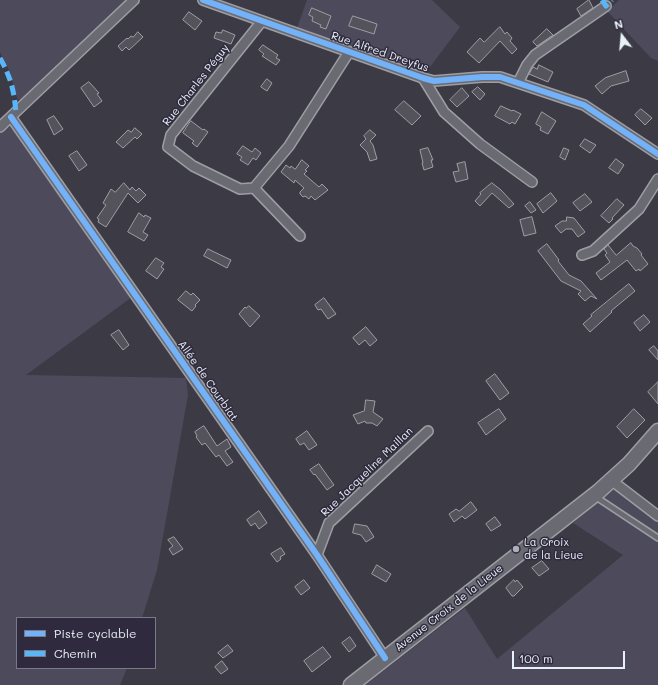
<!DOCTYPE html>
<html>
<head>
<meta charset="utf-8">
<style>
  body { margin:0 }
  #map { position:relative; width:658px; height:685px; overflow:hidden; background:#3c3a44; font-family:Mali,sans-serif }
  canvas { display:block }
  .legend { position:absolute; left:16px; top:617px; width:140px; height:52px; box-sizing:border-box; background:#2f2a3d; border:1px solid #797a88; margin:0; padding:5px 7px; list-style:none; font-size:12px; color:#e8f1f8 }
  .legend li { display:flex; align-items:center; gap:8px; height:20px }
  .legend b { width:20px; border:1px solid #797a88 }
  .north { position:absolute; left:602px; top:16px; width:40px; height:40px; -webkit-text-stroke:3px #2f2a3d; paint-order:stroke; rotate:344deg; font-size:11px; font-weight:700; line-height:16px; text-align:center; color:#e8f1f8 }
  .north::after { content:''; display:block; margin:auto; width:14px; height:18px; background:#e8f1f8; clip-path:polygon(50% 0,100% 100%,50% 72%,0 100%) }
  .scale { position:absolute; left:512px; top:651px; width:113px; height:18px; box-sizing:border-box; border:2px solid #e8f1f8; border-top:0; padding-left:5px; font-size:12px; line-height:14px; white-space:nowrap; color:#e8f1f8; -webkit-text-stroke:3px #2f2a3d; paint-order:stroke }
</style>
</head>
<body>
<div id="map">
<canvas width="658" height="685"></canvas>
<ul class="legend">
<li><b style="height:5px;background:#73b2f8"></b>Piste cyclable</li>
<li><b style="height:5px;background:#59b6f9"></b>Chemin</li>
</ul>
<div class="north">N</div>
<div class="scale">100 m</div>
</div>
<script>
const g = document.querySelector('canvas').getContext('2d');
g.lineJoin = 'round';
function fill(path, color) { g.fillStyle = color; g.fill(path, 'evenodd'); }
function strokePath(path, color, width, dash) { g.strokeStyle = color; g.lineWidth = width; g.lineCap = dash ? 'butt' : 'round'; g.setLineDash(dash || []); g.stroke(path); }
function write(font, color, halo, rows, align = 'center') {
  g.font = font + ' Mali,sans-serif'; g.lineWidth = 3; g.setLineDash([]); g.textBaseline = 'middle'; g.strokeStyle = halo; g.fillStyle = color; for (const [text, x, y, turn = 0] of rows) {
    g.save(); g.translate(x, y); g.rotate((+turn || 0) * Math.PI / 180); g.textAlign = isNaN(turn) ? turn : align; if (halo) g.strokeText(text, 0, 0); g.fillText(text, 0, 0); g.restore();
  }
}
fill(new Path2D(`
  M 0,0 L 127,0 L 24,100 L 20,101 L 17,98 L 10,72 L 0,52 Z
  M 307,0 L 432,0 L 460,27 L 424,75 L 297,28 Z
  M 619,0 L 658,0 L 658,61 L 651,58 L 607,11 Z
  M 12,126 L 132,297 L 26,375 L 186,378 L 188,395 L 157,570 L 142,618 L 17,618 L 17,668 L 127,668 L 120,685 L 0,685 L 0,133 L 5,129 Z
  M 620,484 L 658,512 L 658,685 L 365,685 L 465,608 L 497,659 L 623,555 L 573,523 Z`), '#4d4b5b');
const building = new Path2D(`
  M 589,0 L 593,8 L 581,16 L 577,9 Z
  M 312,8 L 331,16 L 326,29 L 320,27 L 321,25 L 312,21 L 313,17 L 309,15 Z
  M 189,12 L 202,21 L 195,30 L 183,20 Z
  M 353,16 L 377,24 L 374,34 L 349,26 Z
  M 500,27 L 505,34 L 507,32 L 512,38 L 510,41 L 517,49 L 512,54 L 500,41 L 479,63 L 467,52 L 480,38 L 484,42 Z
  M 547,29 L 553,35 L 537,46 L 533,42 Z
  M 223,30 L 235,35 L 231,44 L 214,38 L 216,32 L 221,33 Z
  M 138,32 L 143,37 L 129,50 L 126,47 L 122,51 L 118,46 L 127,38 L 128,39 L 131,36 L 133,37 Z
  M 263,45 L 278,55 L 276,58 L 280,60 L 276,65 L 262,56 L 264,54 L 259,50 Z
  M 539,65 L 553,72 L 548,82 L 529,74 L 533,67 L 537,69 Z
  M 626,71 L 629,81 L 611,86 L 602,94 L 595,86 L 605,78 Z
  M 267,79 L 272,83 L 267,91 L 261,87 Z
  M 89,82 L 99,93 L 97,94 L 102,101 L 94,107 L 81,88 Z
  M 478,87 L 485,94 L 480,100 L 472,92 Z
  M 462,88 L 469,96 L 457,107 L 450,100 Z
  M 404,101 L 421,116 L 412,125 L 395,110 Z
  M 501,106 L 512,111 L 513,110 L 521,114 L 515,124 L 512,122 L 510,124 L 495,116 Z
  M 641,109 L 652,118 L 645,125 L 635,115 Z
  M 542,112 L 556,121 L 548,134 L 540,130 L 541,127 L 536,124 Z
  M 54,116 L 63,129 L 54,135 L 47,120 Z
  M 191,121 L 203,130 L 204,129 L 208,132 L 197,147 L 192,143 L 194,141 L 183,133 Z
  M 135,128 L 142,134 L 137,139 L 135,137 L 123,148 L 116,142 L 128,130 L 131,132 Z
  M 370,130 L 376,135 L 370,141 L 373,145 L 377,159 L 370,161 L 367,152 L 360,145 L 366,139 L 364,136 Z
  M 585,139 L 596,145 L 590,153 L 580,146 Z
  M 243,146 L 252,152 L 255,148 L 261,153 L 256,160 L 253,158 L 248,165 L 240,160 L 242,157 L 237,154 Z
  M 428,148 L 433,160 L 431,160 L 433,167 L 424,170 L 422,163 L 423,163 L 420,150 Z
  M 564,148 L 569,150 L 565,160 L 560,157 Z
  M 77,151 L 87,165 L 79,171 L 69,156 Z
  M 616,159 L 624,165 L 618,174 L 609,168 Z
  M 302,160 L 309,166 L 305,170 L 307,171 L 304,174 L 319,187 L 322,184 L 328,190 L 315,200 L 311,196 L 309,199 L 305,196 L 303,197 L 300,194 L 300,192 L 304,188 L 295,180 L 294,183 L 281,172 L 286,165 L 290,168 L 291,166 L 295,169 Z
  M 465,162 L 468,179 L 456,182 L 453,172 L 459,171 L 457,164 Z
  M 124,183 L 130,190 L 132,187 L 136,191 L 139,188 L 146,195 L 138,203 L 128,193 L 106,227 L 98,222 L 99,219 L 97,218 L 106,205 L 103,203 L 111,189 L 115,192 Z
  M 492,183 L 501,190 L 514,204 L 509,208 L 492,193 L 480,206 L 475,201 L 481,194 L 480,193 Z
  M 551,193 L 557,201 L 543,213 L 537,204 Z
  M 585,194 L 592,202 L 580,211 L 573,203 Z
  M 617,199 L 624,205 L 612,218 L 613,219 L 609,223 L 601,216 Z
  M 530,202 L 536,210 L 531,213 L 525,206 Z
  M 139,213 L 144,217 L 145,215 L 151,218 L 143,232 L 148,235 L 144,241 L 128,232 Z
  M 532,217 L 536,233 L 524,236 L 520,220 Z
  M 567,217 L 574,218 L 585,232 L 578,237 L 572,229 L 566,229 L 561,233 L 555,226 L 562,221 L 566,221 Z
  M 631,243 L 633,246 L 637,248 L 642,254 L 641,255 L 648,264 L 640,271 L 639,269 L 636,271 L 627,260 L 601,280 L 596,273 L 610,262 L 605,255 L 607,253 L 604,249 L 608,245 L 616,255 Z
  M 547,244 L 559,260 L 558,261 L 569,275 L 581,281 L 597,299 L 591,296 L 585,301 L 578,294 L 581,291 L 561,281 L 538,251 Z
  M 208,249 L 231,260 L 227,268 L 204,256 Z
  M 156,258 L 164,263 L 161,267 L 164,269 L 157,279 L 146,271 Z
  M 629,284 L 635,291 L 611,311 L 612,312 L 590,332 L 583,324 L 592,316 L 591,315 Z
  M 186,291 L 191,295 L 193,293 L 200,300 L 195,305 L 196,306 L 192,311 L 178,300 Z
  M 324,298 L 336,314 L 328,319 L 321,309 L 318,310 L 315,305 Z
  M 249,306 L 260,316 L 250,327 L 239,314 L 245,307 L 246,308 Z
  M 644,315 L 650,322 L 640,331 L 634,323 Z
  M 366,327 L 377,340 L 370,346 L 365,340 L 359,345 L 353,338 Z
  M 119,330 L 129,345 L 123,350 L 111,335 Z
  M 654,346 L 658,351 L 658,360 L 649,350 Z
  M 495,374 L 509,393 L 500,400 L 486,381 Z
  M 658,382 L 658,404 L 648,392 Z
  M 366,400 L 375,401 L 373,412 L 383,419 L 377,426 L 372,423 L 366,423 L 365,421 L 358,424 L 353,415 L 364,411 Z
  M 499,409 L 506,419 L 486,435 L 478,423 Z
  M 634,409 L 645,420 L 627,438 L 617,427 Z
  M 204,426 L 217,446 L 227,439 L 231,447 L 225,451 L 233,462 L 227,466 L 219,455 L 216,457 L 205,443 L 202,445 L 196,437 L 197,436 L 195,432 Z
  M 307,431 L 317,445 L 309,450 L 304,443 L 300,445 L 296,439 Z
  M 319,464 L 334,485 L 327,490 L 315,474 L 314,475 L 310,470 Z
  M 471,502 L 477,510 L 465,519 L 462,516 L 454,522 L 449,514 L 456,509 L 459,511 Z
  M 259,511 L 267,523 L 259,529 L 255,523 L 251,526 L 247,520 Z
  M 495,517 L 501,525 L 491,531 L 486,524 Z
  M 355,524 L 367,526 L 374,537 L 366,542 L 361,535 L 353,533 Z
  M 174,537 L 183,549 L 173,555 L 169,549 L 173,546 L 168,540 Z
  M 281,548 L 285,554 L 280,557 L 281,559 L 277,562 L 271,554 Z
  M 542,561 L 549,569 L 539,576 L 532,568 Z
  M 377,565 L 391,574 L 386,582 L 372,574 Z
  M 304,580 L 310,588 L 301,595 L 295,587 Z
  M 514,580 L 515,582 L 517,580 L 523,587 L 514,596 L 512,596 L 506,588 Z
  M 350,637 L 356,646 L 349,652 L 342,643 Z
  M 228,645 L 233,651 L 223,658 L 218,653 Z
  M 323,647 L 331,657 L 312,672 L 304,661 Z
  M 222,661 L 228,669 L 221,674 L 215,667 Z`);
fill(building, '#54525a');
strokePath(building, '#9d9ea4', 1);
const lane = new Path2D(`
  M 596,497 L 658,538`);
const street = new Path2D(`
  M 203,0 L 423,78 L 434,81 L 482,77 L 500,77 L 584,105 L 658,154
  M 262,21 L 171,135 L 168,147 L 193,166 L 240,189 L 254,188 L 289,146 L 349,52
  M 423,78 L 444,112 L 480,144 L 532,182
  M 518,83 L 527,65 L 535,55 L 606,6
  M 11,117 L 317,555 L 385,658
  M 0,127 L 134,0
  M 254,188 L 300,236
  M 582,255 L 593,251 L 639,209 L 658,179
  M 611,480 L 658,516
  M 317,555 L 329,523 L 428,431`);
const primary = new Path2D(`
  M 351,685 L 598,492 L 629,464 L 658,431`);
strokePath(lane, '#9d9ea4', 8);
strokePath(street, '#9d9ea4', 12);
strokePath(primary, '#9d9ea4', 17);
strokePath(lane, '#6a6b72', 4.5);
strokePath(street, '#6a6b72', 9);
strokePath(primary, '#6a6b72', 14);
strokePath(new Path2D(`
  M 602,0 L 606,6 L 612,0
  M 0,58 C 11,78 14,90 16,113`), '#59b6f9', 5, [10, 5]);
strokePath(new Path2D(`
  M 203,0 L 423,78 L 434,81 L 482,77 L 500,77 L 584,105 L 658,154
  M 11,117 L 317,555 L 385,658`), '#73b2f8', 6);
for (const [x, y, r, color] of [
  [516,549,4,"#acb1b9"]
]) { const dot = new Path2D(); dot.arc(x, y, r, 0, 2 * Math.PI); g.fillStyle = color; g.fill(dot); strokePath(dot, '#2f2a3d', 1.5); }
write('11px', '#e8f1f8', '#2f2a3d', [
  ["Rue Alfred Dreyfus",380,52,19],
  ["Rue Charles Péguy",196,85,-52],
  ["Allée de Courbiat",208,381,55],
  ["Rue Jacqueline Maillan",367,472,-44],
  ["Avenue Croix de la Lieue",449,608,-38]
]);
write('11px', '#e8f1f8', '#2f2a3d', [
  ["La Croix",524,543],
  ["de la Lieue",524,556]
], 'left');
</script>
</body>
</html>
